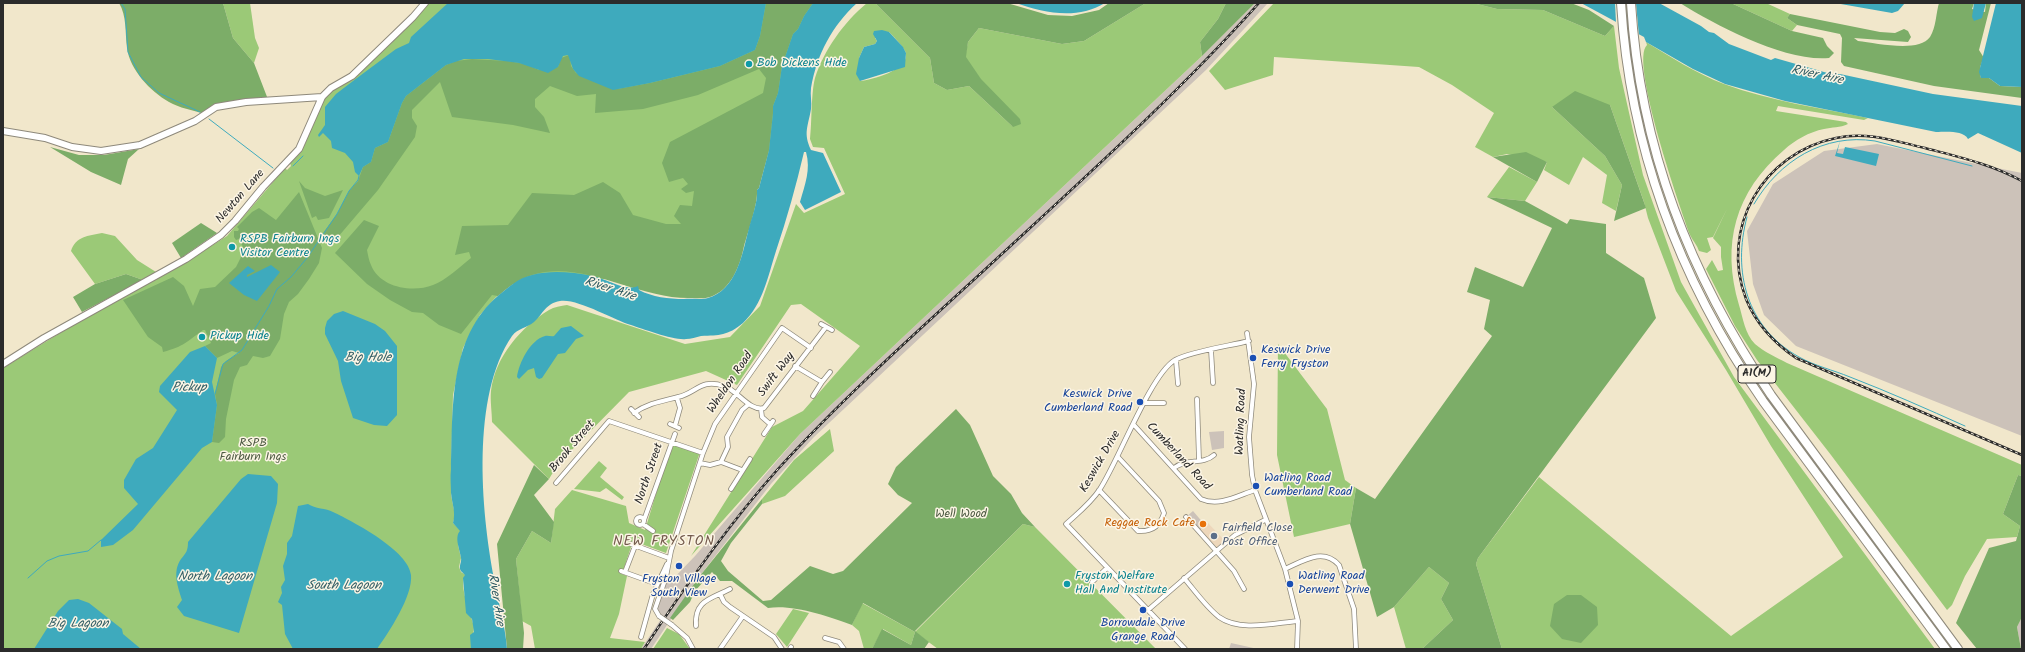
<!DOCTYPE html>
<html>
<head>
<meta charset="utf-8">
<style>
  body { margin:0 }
  #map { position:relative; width:2025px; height:652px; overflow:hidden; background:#f1e7cb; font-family:Kalam,sans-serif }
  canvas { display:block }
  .frame { position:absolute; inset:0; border:4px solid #2b2b2b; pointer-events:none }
</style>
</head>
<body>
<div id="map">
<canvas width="2025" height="652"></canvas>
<div class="frame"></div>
</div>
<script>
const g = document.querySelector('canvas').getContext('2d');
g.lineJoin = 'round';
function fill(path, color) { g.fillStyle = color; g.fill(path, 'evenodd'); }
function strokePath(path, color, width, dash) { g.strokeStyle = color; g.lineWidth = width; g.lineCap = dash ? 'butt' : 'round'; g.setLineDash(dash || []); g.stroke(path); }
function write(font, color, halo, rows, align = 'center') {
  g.font = font + ' Kalam,sans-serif'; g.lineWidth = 3; g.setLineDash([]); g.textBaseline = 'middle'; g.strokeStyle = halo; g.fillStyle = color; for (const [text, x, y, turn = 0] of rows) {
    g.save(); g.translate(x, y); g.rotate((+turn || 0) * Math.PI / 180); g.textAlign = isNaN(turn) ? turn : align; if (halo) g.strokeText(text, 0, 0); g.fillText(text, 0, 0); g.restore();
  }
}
fill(new Path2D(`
  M 1208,523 L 1226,542 L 1217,550 L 1199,531 Z`), '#edd7bb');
fill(new Path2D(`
  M 1255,3 L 1268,3 L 1206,70 L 814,437 L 771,484 L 699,577 L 651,649 L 641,649 L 663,616 L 657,610 L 667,580 L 671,581 L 695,556 L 800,434 L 1202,56 Z
  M 1877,144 L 2022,173 L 2022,436 L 1796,346 L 1764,315 L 1753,284 L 1747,231 L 1773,184 L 1824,151 Z
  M 1224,431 L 1224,448 L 1212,450 L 1209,432 Z
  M 1193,511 L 1205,525 L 1199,531 L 1186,517 Z
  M 2022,617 L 2022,649 L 2021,649 L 2017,627 Z
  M 1231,643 L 1258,649 L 1229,649 Z`), '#ccc2b9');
fill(new Path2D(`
  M 223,3 L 250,3 L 255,38 L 259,48 L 254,63 L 233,38 Z
  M 428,3 L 813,3 L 761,178 L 604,279 L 512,284 L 495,298 L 480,315 L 463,348 L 453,395 L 451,467 L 451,495 L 455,515 L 453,523 L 461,531 L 458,545 L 461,558 L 459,567 L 461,572 L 466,575 C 457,583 472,616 474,627 C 474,634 471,641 471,649 L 3,649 L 3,368 L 73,325 L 189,260 L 227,236 L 285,168 L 287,170 L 291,166 L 290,163 C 309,144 313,115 328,94 L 407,27 Z
  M 867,3 L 875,3 L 930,58 L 934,83 L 947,90 L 969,86 L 1013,127 L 965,57 L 968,42 L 979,28 L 1062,44 L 1084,41 L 1146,3 L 1226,3 L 1218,19 L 1200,42 L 1202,56 L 800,434 L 691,556 L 772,427 L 803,411 L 860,346 L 801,304 L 791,305 L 737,385 L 706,371 L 629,392 L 558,464 L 549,479 L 492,422 C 492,412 490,401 491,391 C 495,357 521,327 549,310 C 554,307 561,306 567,305 L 685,344 L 730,337 L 760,306 L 796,204 L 804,213 L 845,194 L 824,148 L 813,147 L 810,139 C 812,122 811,93 815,78 C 824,50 844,22 867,3 ZM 889,32 C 893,36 906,49 906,54 C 908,70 872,80 860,81 L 859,58 L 864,47 L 875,44 L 877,41 L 875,38 Z
  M 1274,3 L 1473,3 L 1497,9 L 1543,10 L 1605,36 L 1614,26 L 1619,68 L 1643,175 L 1681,282 L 1734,377 L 1935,649 L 1502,649 L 1476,564 L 1478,558 L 1539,477 L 1731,636 L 1843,557 L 1771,446 L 1726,370 L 1676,291 L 1648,218 L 1644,202 L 1610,105 L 1552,107 L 1605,156 L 1622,185 L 1616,211 L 1602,203 L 1607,175 L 1583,157 L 1569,185 L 1544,170 L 1547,162 L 1507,154 L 1493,157 L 1475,147 L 1494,113 L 1452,85 L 1419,67 L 1274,57 L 1273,75 L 1225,90 L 1209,71 Z
  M 1731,3 L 1766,3 L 1790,14 L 1787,18 L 1797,25 L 1792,31 Z
  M 1646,42 C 1671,57 1697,74 1724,84 C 1770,101 1820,108 1868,118 L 1864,120 L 1778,106 L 1776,111 L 1846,122 L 1848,124 C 1840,128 1832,127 1824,129 C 1809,132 1795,140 1784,150 C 1735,192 1721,244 1739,305 C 1743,318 1745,334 1755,344 C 1764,352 1776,357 1787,363 L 2022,465 L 2022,476 L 2018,475 L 2003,514 L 2020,526 L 2017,537 L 1987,539 L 1965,576 L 1952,605 L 1947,610 L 1831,455 L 1757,360 L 1735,326 L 1706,269 L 1712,260 L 1718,271 L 1723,270 L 1721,257 L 1721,247 L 1713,238 L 1727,209 L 1713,237 L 1707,238 L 1711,250 L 1707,253 L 1699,251 C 1697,245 1693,241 1690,235 C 1681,210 1629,61 1647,45 Z
  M 1509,167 L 1537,182 L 1525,201 L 1487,197 Z
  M 102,233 L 115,236 L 137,260 L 156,272 L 143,280 L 126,274 L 95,284 L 71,251 C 76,236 88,236 102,233 Z
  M 1278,344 L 1327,409 L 1345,480 L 1356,488 L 1350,524 L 1294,537 L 1277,455 Z
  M 830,429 L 834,451 L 785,496 L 762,504 L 762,499 L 794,460 Z
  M 672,441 L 700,452 L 666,553 L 633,541 L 622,574 L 627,576 L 619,614 L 610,638 L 645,642 L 641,649 L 535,649 L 531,626 L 522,621 L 516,559 L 532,531 L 551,543 L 555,509 L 572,490 L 626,506 L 629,523 L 645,530 Z
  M 599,461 L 607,468 L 600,477 L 624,497 L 622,500 L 606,488 L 600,492 L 574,489 Z
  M 1023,524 L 1035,527 L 1156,649 L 938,649 L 915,632 L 911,645 L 883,629 L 872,649 L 864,649 L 859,631 L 852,625 L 862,603 L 915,632 Z
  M 1429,567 L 1449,583 L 1441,599 L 1453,620 L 1422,649 L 1406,649 L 1394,607 Z
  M 793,609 L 809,613 L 787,647 L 776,634 Z
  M 667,628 L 679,634 L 690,649 L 653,649 Z`), '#9bc977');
fill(new Path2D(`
  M 119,3 L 223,3 L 233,38 L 254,63 L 269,102 L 217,107 L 204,114 C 193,110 179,108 169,102 C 150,91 130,70 127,48 C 125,33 127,16 119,3 Z
  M 766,3 L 813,3 L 804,16 L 798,29 L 793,34 L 782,66 L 778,93 L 773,106 L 773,113 L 769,150 L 759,188 L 757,190 C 758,204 748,232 744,246 C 740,266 731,290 710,297 C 704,299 698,298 692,298 C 638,300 585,259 532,275 C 519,279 508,287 498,296 L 492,295 L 461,334 L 439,325 L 423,313 L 412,312 L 390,300 L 367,284 L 335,253 L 364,220 L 379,226 L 367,250 C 368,255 369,261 371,265 C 380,288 413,293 433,285 C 445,281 461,266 471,258 L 469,252 L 455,255 L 462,226 L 508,225 L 532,193 L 574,195 L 603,182 L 620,193 L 633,215 L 666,224 L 681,224 L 674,216 L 680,205 L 692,206 L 694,191 L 686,193 L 681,189 L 688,184 L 683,178 L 669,182 L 662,163 L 670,142 L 763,93 L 766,78 L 759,69 L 698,95 L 643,109 L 595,113 L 596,94 L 577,96 L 550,86 L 535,99 L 535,107 L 544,117 L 550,133 L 513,125 L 452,117 L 440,82 L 412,110 L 412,118 L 417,126 L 415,137 L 378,190 L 332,244 L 323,233 L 337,214 L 349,191 L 358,181 L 363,167 L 371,162 L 375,148 L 388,142 L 402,103 L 406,96 L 446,65 L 456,61 L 472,59 L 508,61 L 525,64 L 539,70 L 558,67 L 561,58 L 569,55 L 570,56 L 571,66 L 576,73 L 617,89 L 650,83 L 720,66 L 755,50 L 760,36 Z
  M 875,3 L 1007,3 L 1048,15 L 1072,16 L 1099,10 L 1109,3 L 1146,3 L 1084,41 L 1062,44 L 979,28 L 968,42 L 966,57 L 981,79 L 1020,119 L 1021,124 L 1013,127 L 969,86 L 947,90 L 934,83 L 930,58 Z
  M 1226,3 L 1255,3 L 1202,56 L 1200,42 L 1218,19 Z
  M 1473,3 L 1571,3 L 1589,10 L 1614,26 L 1605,36 L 1543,10 L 1497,9 Z
  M 1680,3 L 1731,3 L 1792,31 L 1823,38 L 1827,46 L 1834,53 L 1829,58 C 1785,62 1717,26 1680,3 Z
  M 1939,3 L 1974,3 L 1972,9 L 1985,12 L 1986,3 L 1991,3 L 1979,50 L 1984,58 C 1980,65 1979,70 1981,78 L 1989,78 L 2000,86 L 2022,87 L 2022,98 L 1934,86 L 1844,66 L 1841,62 L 1842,38 L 1840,34 L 1797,25 L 1787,18 L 1790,14 L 1880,32 L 1895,33 L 1904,29 L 1908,31 L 1911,37 L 1908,42 L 1854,38 L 1858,41 C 1876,43 1919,53 1930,37 C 1936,28 1936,13 1939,3 Z
  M 1575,91 L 1610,105 L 1646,208 L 1614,221 L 1622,185 L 1605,156 L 1552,107 Z
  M 50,147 L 79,155 L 104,155 L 139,149 L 128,159 L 121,185 L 91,172 Z
  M 1526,152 L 1547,162 L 1537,182 L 1493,157 Z
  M 299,181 L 305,188 L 325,196 L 343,190 L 329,218 L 318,220 L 316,216 L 312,218 Z
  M 299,192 L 322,248 L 319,263 L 309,279 L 298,294 L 289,302 L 284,314 L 280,339 L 270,356 L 263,358 L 253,356 L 247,365 L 240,367 L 234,380 L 226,419 L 225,437 L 219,443 L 212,442 L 217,405 L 215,394 L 221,367 L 226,361 L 239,353 L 232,351 L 217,358 L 205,346 L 211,343 L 205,330 L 203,330 C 186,342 185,346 163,352 L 162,347 L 148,337 L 123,300 L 173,277 L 184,286 L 193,306 L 200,289 L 215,287 L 236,267 L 243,253 L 243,247 L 239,239 L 236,240 L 234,237 L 234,231 L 238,231 L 239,229 L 237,227 L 252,212 L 259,208 L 276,220 Z
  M 1487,197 L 1525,201 L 1567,224 L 1570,219 L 1606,224 L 1606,253 L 1644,278 L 1656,318 L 1478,558 L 1476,564 L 1502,649 L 1422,649 L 1453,620 L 1441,599 L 1449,583 L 1429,567 L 1394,607 L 1377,617 L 1350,524 L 1356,488 L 1375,499 L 1492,336 L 1484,329 L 1490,300 L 1467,292 L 1475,267 L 1523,287 L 1552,228 Z
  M 201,223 L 217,233 L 181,258 L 172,243 Z
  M 126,274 L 143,280 L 82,312 L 73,297 L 95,284 Z
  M 956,409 L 970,425 L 993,476 L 1011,494 L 1022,513 L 1035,527 L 1023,524 L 915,631 L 929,642 L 924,649 L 872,649 L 882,629 L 911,645 L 915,632 L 863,603 L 852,625 C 828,616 792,604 768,608 L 732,581 L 720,581 L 712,572 L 695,591 L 690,602 L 673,620 L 670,618 L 699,577 L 762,499 L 762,504 L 731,543 L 721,561 L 728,571 L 763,601 L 771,600 L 810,566 L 833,574 L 843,571 L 912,503 L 898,495 L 888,484 L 896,467 Z
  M 534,465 L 549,479 L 534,495 L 554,522 L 551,543 L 532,531 L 516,559 L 524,633 L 523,649 L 507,649 L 497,544 Z
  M 2018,475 L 2022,476 L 2022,617 L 2017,627 L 2021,649 L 1977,649 L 1956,623 L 1989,548 L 2016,541 L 2020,526 L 2003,514 Z
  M 1567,595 L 1581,595 L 1597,607 L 1598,625 L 1581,643 L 1562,639 L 1550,626 L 1554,604 Z`), '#7cad68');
fill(new Path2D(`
  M 448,3 L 766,3 L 760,36 L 755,50 L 720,66 L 650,83 L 613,90 L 579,76 L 573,69 L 568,55 L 563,56 L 558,67 L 548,73 L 519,63 L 488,59 L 464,59 L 446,65 L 406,96 L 402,103 L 388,142 L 375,148 L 371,162 L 363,167 L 359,176 L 355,172 L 353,162 L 345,153 L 332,148 L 331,141 L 323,133 L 319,137 L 318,135 L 325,125 L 325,107 L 336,94 L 357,78 L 396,49 L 409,43 L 411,37 Z
  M 813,3 L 857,3 C 832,26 817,54 811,88 C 810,95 812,102 811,109 C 808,127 803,133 811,150 L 823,153 L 841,192 L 805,210 L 800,202 C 805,184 811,170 806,152 L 804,152 C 796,186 787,218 776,251 C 768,276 763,304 743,323 C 727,336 720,335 701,336 C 696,337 691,339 686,339 C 676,341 643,329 631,325 C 614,320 577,298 560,301 C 546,303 543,314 534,322 C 527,328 518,328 512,336 C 471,396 481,510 494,578 C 498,602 505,624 507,649 L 471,649 L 470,635 L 474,632 L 472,619 L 466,613 L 463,578 L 465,575 C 465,575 461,571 461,571 C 458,567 462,562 461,558 C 460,550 454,537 460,531 L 453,523 C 456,512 452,504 451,493 C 451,486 450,477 451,469 C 453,411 448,337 499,295 C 509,287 518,278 532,275 C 551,270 572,272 592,276 C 605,278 625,292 638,286 L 639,290 C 652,297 669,299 684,299 C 692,298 701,300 708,298 C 736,290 742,255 748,232 C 751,219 758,203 757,190 L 759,188 L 769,150 L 773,113 L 773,106 L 778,93 L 782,66 L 793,34 L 798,29 L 804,16 Z
  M 1016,3 L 1105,3 C 1077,20 1044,13 1016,3 Z
  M 1581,3 L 1659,3 L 1701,26 L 1709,32 L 1714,33 L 1729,44 L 1771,60 L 1775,58 L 1831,74 L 1840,74 L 1933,94 L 2022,106 L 2022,153 L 1978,133 L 1968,139 C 1963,130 1946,132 1936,132 L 1785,101 L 1725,84 L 1693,69 L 1646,42 L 1644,37 Z
  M 1835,3 L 1905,3 L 1898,11 L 1892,13 Z
  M 1974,3 L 1986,3 L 1982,18 L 1974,21 L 1972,17 Z
  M 1996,3 L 2022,3 L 2022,87 L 2000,86 L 1989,78 L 1981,78 L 1979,72 Z
  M 882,30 L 889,32 L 903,47 L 906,53 L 905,67 L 860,81 L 856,74 L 859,58 L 864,47 L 875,44 L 877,41 L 873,34 L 874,31 Z
  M 1840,141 L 1837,153 L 1843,154 L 1845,147 L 1879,154 L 1876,166 L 1835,156 Z
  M 271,265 L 280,272 L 257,301 L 244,295 L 229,283 L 248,266 L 255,271 L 247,275 L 247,277 Z
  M 343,311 L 375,324 L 385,331 L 397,346 L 397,415 L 387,426 L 374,425 L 353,418 L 341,381 L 338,361 L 325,334 L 325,328 L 327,321 L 334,314 Z
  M 571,326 L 584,336 L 576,339 L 565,353 L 558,354 L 542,378 L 539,379 L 536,377 L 534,368 L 528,370 L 519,379 L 517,377 C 519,363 530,340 545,336 C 548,335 551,337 554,336 L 561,328 Z
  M 205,346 L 217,358 L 212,382 L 217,405 L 212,442 L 202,448 L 133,530 L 113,545 L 101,547 L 101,540 L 138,504 L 124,488 L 124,480 L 136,459 L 153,448 L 177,410 L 159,392 L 160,386 L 190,352 Z
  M 248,474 L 271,476 L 278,484 L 277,503 L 239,633 L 184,616 L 177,607 L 182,600 C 178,587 172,572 181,559 C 186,553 188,551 188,542 L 241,479 Z
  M 308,504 C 315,509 326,508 333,512 C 354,522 409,551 411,575 C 413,596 389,632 377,649 L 293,649 L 285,634 L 282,605 L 278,602 L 282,593 L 281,587 L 285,580 L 283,566 L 287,554 L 287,543 L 292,536 L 298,506 Z
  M 78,599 L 89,603 L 122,629 L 123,634 L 141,649 L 34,649 L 58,611 L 69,600 Z`), '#3eaabd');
fill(new Path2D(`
  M 1615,3 L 1636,3 L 1639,36 L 1616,23 Z`), '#f1e7cb');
strokePath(new Path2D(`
  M 121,3 L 125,9 L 128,52 L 141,77 L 159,93 L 200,112
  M 209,119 L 273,168
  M 293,166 L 303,156
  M 1754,204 C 1779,161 1824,133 1875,141 L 1972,166
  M 1747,217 C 1732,272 1747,328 1799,357 C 1815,366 1833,370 1850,377 C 1889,392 1927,409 1965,426
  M 215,394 L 223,364 L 242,350 L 269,306 L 277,289 L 291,277 L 307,258 L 337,214 L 349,191 L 358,180 L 359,176
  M 28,578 L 47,561 L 59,556 L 88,551 L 101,540`), '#3eaabd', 1);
const street = new Path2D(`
  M 821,324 L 832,330
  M 1247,333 L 1254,384 L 1249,437 L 1252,475 L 1255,490 L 1285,569 L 1298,621 L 1297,649
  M 1211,350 L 1213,383
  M 1176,360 L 1178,384
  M 795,366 L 822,382 L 830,372
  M 813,396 L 822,382
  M 1197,399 L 1199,460
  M 1144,403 L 1164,403
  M 631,409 L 639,417
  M 761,409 L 762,417 L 770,424
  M 634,413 C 648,403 663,401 678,397 C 697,393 700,378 724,386 C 737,390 750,412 764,408 L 826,327
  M 670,424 L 679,428
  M 1134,425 L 1201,499 C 1219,507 1237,496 1255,490
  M 675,426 L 680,408 L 677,398
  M 764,434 L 773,421
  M 703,453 L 715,424 L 782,328 L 811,348
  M 721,462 L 728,447 L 727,437 L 742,410 L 749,404
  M 700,463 L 710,465 L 721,462 L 742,470
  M 1174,468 C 1186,458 1203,465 1214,455
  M 556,483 L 609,421 L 703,453 L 671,551 L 666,577 L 655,609 L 659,616
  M 731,489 L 750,459
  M 1099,490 L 1138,531 C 1151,532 1160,527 1164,513 L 1159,501 L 1118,457
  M 1186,517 L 1234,571 L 1244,589
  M636 521a4 4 0 1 1 8 0a4 4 0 1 1-8 0Z
  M 644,520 L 675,434
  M 643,524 L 653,531
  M 631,544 L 669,558
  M 1285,569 C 1303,561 1323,547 1339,565 L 1354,609 L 1356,649
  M 621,571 L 657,584
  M 625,572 L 635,546
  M 1184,578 C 1195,591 1206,607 1219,617 C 1240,632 1274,623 1298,621
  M 1092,582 L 1107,568
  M 720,594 L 724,602 L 730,607 L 774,637 L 782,649
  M 1148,610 L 1235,535 L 1265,520
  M 672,625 L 687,638 L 693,649
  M 696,626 C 694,600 711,599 730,589
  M 641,637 L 653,594 L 667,564
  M 825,638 L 839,642 L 844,649
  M 720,649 L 743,616
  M 790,649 L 791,647
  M 1185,649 L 1066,524 C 1078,513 1091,503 1100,489 C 1119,460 1150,375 1175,360 C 1192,351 1229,346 1249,341`);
const secondary = new Path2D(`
  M 3,131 L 45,138 L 72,147 L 101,151 L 140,145 L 195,121 L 216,107 L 246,102 L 322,97
  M 3,364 L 44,338 L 186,259 L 221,235 L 235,221 L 263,187 L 299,149 L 322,97 L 331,88 L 352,76 L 413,17 L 425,3`);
const highway = new Path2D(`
  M 1621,3 C 1630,150 1680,281 1763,401 L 1946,649
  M 1631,3 C 1640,149 1690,275 1771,395 L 1958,649`);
strokePath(street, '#8e897b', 5.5);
strokePath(secondary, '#8e897b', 8);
strokePath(highway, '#8e897b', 10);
strokePath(street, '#fff', 4);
strokePath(secondary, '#fff', 6);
strokePath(highway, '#fff', 8);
const rail = new Path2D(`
  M 2022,181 C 1991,164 1959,157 1925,148 C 1895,141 1867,131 1836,138 C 1763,153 1719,228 1746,299 C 1756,324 1774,343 1796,358 L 2022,455
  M 644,649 C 685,586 728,525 778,469 C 841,400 910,338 979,275 C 1074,187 1172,100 1259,3`);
strokePath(rail, '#2b2b2b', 2.5);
strokePath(rail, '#fcf5e5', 1, [3]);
const streetBridge = new Path2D(`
  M 659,616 L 672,625`);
strokePath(streetBridge, '#8e897b', 5.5, []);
strokePath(streetBridge, '#fff', 4);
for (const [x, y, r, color] of [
  [749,64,4,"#0f9aa8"],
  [232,247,4,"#0f9aa8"],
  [202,337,4,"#0f9aa8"],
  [1253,358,4,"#1a4fb4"],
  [1140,402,4,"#1a4fb4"],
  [1256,486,4,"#1a4fb4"],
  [1203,524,4,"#e8710a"],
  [1214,536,4,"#5c6f8a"],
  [679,566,4,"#1a4fb4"],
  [1067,584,4,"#0f9aa8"],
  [1290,584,4,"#1a4fb4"],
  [1143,610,4,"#1a4fb4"]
]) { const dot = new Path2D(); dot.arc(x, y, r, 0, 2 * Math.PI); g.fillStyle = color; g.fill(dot); strokePath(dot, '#fcf5e5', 1.5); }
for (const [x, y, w] of [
  [1757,374,38]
]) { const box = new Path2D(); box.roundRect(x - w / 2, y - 9, w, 18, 3); g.fillStyle = '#fcf5e5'; g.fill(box); strokePath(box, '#2b2b2b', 1); }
write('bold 11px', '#2b2b2b', null, [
  ["A1(M)",1757,374]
]);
write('12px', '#0d838f', '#fcf5e5', [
  ["Bob Dickens Hide",757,64],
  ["RSPB Fairburn Ings",240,240],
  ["Visitor Centre",240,254],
  ["Pickup Hide",210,337],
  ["Fryston Welfare",1075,577],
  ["Hall And Institute",1075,591]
], 'left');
write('12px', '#2b2b2b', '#fcf5e5', [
  ["Newton Lane",241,197,-49],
  ["Swift Way",777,375,-53],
  ["Wheldon Road",731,383,-56],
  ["Watling Road",1242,422,-88],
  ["Brook Street",573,447,-50],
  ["Cumberland Road",1178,457,47],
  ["Keswick Drive",1101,462,-60],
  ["North Street",650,474,-71]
]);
write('12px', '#164399', '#fcf5e5', [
  ["Keswick Drive",1261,351],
  ["Ferry Fryston",1261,365],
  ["Keswick Drive",1132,395,"right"],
  ["Cumberland Road",1132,409,"right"],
  ["Watling Road",1264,479],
  ["Cumberland Road",1264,493],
  ["Watling Road",1298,577],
  ["Derwent Drive",1298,591],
  ["Fryston Village",679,580,"center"],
  ["South View",679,594,"center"],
  ["Borrowdale Drive",1143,624,"center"],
  ["Grange Road",1143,638,"center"]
], 'left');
write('12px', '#4d5a42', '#fcf5e5', [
  ["RSPB",253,444],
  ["Fairburn Ings",253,458],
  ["Well Wood",961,515]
]);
write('12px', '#c56008', '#fcf5e5', [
  ["Reggae Rock Cafe",1195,524]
], 'right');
write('12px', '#4e5e75', '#fcf5e5', [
  ["Fairfield Close",1222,529],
  ["Post Office",1222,543]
], 'left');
write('italic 13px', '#335e65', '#fcf5e5', [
  ["River Aire",1817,76,12],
  ["River Aire",610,290,18],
  ["Big Hole",368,359],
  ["Pickup",189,389],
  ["North Lagoon",215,578],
  ["South Lagoon",344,587],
  ["River Aire",495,600,81],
  ["Big Lagoon",78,625]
]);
g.letterSpacing = '1px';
write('14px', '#735a4c', '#fcf5e5', [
  ["NEW FRYSTON",664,543]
]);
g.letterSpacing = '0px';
</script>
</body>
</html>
